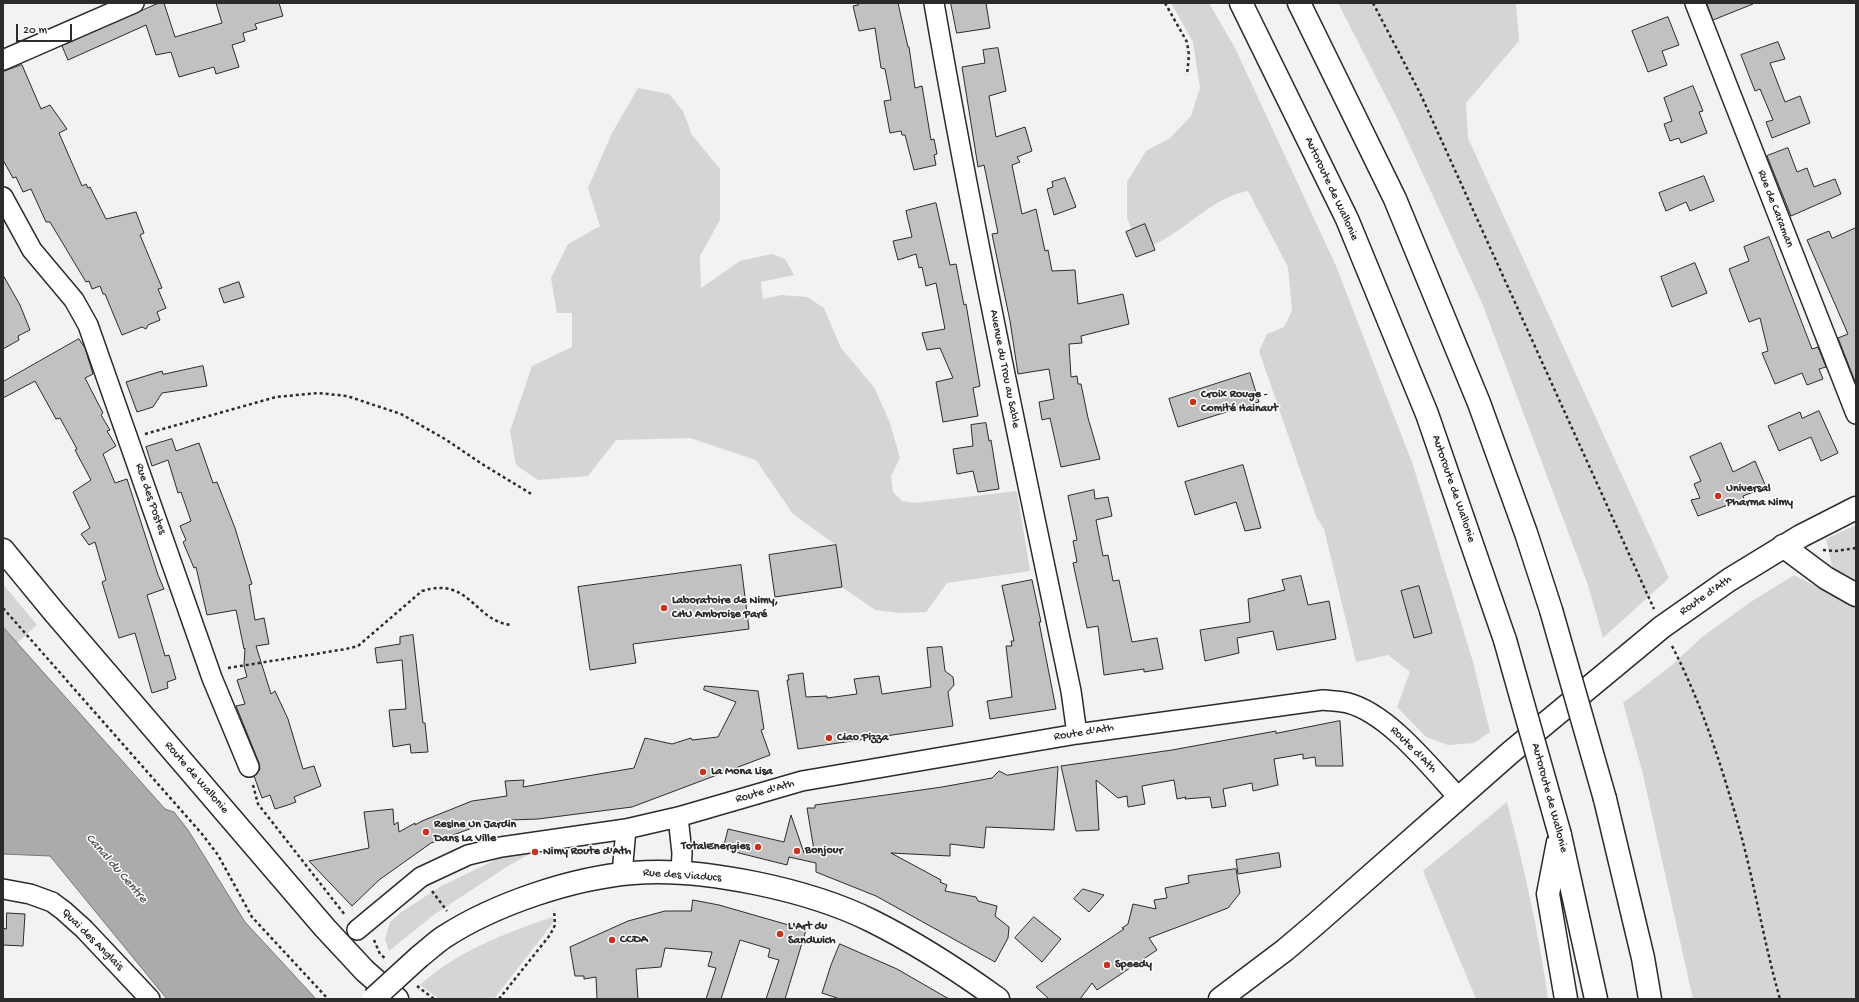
<!DOCTYPE html>
<html>
<head>
<meta charset="utf-8">
<style>
  body { margin:0 }
  #map { position:relative; width:1859px; height:1002px; overflow:hidden; background:#f2f2f2; font-family:"Gochi Hand",sans-serif }
  canvas { display:block }
  .frame { position:absolute; inset:0; border:4px solid #2b2b2b; pointer-events:none }
  .scale { position:absolute; left:16px; top:24px; width:56px; height:18px; box-sizing:border-box; border:2px solid #2b2b2b; border-top:0; padding-left:5px; font-size:12px; line-height:14px; white-space:nowrap; color:#2b2b2b; -webkit-text-stroke:3px #fff; paint-order:stroke }
</style>
</head>
<body>
<div id="map">
<canvas width="1859" height="1002"></canvas>
<div class="frame"></div>
<div class="scale">20 m</div>
</div>
<script>
const g = document.querySelector('canvas').getContext('2d');
g.lineJoin = 'round';
function fill(path, color) { g.fillStyle = color; g.fill(path, 'evenodd'); }
function strokePath(path, color, width, dash) { g.strokeStyle = color; g.lineWidth = width; g.lineCap = dash ? 'butt' : 'round'; g.setLineDash(dash || []); g.stroke(path); }
function write(font, color, halo, rows, align = 'center') {
  g.font = font + ' "Gochi Hand",sans-serif'; g.lineWidth = 3; g.setLineDash([]); g.textBaseline = 'middle'; g.strokeStyle = halo; g.fillStyle = color; for (const [text, x, y, turn = 0] of rows) {
    g.save(); g.translate(x, y); g.rotate((+turn || 0) * Math.PI / 180); g.textAlign = isNaN(turn) ? turn : align; if (halo) g.strokeText(text, 0, 0); g.fillText(text, 0, 0); g.restore();
  }
}
fill(new Path2D(`
  M 1171,3 L 1209,3 L 1235,48 L 1336,266 L 1413,465 L 1473,662 L 1490,732 L 1474,743 L 1448,745 L 1426,737 L 1397,707 L 1410,672 L 1388,655 L 1356,662 L 1324,529 L 1316,516 L 1259,351 L 1267,334 L 1284,327 L 1292,311 L 1288,267 L 1248,191 C 1211,198 1187,230 1153,245 L 1136,239 L 1127,218 L 1127,182 L 1146,151 L 1170,138 L 1191,116 L 1200,88 L 1193,42 Z
  M 1338,3 L 1516,3 L 1519,41 L 1466,103 L 1468,138 L 1669,578 L 1603,638 L 1588,585 L 1482,303 L 1399,122 Z
  M 638,88 L 669,94 L 683,111 L 692,135 L 720,169 L 720,220 L 700,256 L 701,288 L 740,261 L 772,254 L 785,259 L 794,275 L 761,282 L 763,299 L 781,295 L 807,297 L 824,308 L 841,348 L 874,387 L 890,423 L 900,458 L 891,476 L 893,492 L 902,501 L 915,503 L 1017,491 L 1030,571 L 947,583 L 926,612 L 899,613 L 875,610 L 842,587 L 836,545 L 793,514 L 756,460 L 690,438 L 616,440 L 588,476 L 538,480 L 516,465 L 510,431 L 532,366 L 572,347 L 572,313 L 557,313 L 551,278 L 568,244 L 600,226 L 588,188 L 612,133 Z
  M 1856,525 L 1856,585 L 1833,571 L 1826,539 Z
  M 1794,575 L 1856,606 L 1856,999 L 1693,999 L 1642,770 L 1623,703 L 1672,665 L 1702,637 L 1749,603 Z
  M 3,584 L 37,625 L 17,643 L 3,627 Z
  M 1507,802 C 1524,867 1539,933 1548,999 L 1476,999 L 1423,871 Z
  M 547,844 L 508,866 L 435,914 L 389,951 L 385,939 L 390,922 L 400,913 L 441,886 L 523,847 Z
  M 553,917 L 553,923 L 494,999 L 439,999 L 420,985 C 457,951 506,933 553,917 Z`), '#d5d5d5');
const water = new Path2D(`
  M 3,627 L 165,809 L 174,812 L 188,830 L 245,922 L 316,999 L 167,999 L 50,856 L 3,854 Z`);
fill(water, '#ababab');
strokePath(water, '#787878', 1);
const building = new Path2D(`
  M 159,3 L 164,3 L 175,37 L 222,23 L 216,3 L 279,3 L 283,16 L 255,24 L 257,29 L 243,33 L 245,41 L 232,45 L 239,67 L 216,74 L 214,67 L 179,77 L 171,52 L 156,55 L 146,25 L 68,60 L 62,46 Z
  M 857,3 L 898,3 L 908,47 L 909,47 L 915,88 L 922,86 L 931,140 L 934,139 L 937,154 L 934,155 L 936,165 L 914,170 L 905,135 L 902,135 L 901,131 L 890,133 L 884,101 L 891,100 L 885,69 L 881,68 L 875,28 L 859,31 L 853,6 L 858,5 Z
  M 951,3 L 986,3 L 990,28 L 957,33 Z
  M 1707,3 L 1753,3 L 1753,4 L 1713,20 Z
  M 1668,17 L 1679,45 L 1662,51 L 1667,65 L 1648,72 L 1632,31 Z
  M 1778,42 L 1785,59 L 1770,63 L 1785,102 L 1800,96 L 1810,123 L 1772,138 L 1766,122 L 1773,120 L 1760,89 L 1755,91 L 1741,55 Z
  M 998,48 L 1006,91 L 989,96 L 996,137 L 1025,127 L 1032,151 L 1017,157 L 1020,162 L 1012,165 L 1022,214 L 1036,209 L 1045,251 L 1048,250 L 1052,271 L 1075,270 L 1078,304 L 1123,294 L 1129,324 L 1081,336 L 1082,343 L 1069,344 L 1071,377 L 1077,376 L 1078,384 L 1081,384 L 1088,418 L 1100,459 L 1061,467 L 1050,418 L 1042,420 L 1039,402 L 1054,399 L 1049,369 L 1018,374 L 1010,321 L 992,234 L 998,233 L 984,165 L 978,167 L 962,67 L 985,63 L 983,50 Z
  M 22,65 L 41,109 L 50,105 L 67,129 L 59,133 L 82,186 L 86,184 L 88,188 L 90,187 L 106,219 L 136,212 L 144,233 L 140,235 L 162,288 L 158,289 L 166,308 L 157,312 L 160,320 L 148,325 L 146,329 L 142,327 L 122,335 L 105,294 L 103,294 L 100,286 L 92,289 L 89,281 L 86,282 L 50,222 L 46,222 L 31,189 L 23,192 L 16,177 L 13,178 L 3,160 L 3,72 Z
  M 1693,86 L 1703,111 L 1699,112 L 1707,133 L 1681,143 L 1679,138 L 1670,141 L 1664,124 L 1672,121 L 1664,98 Z
  M 1788,148 L 1797,172 L 1807,168 L 1814,187 L 1835,179 L 1841,194 L 1791,216 L 1767,156 Z
  M 1704,176 L 1714,201 L 1690,211 L 1686,202 L 1666,211 L 1659,193 Z
  M 1065,178 L 1076,207 L 1054,215 L 1047,189 L 1053,187 L 1052,182 Z
  M 936,203 L 950,265 L 956,264 L 964,305 L 966,304 L 980,386 L 973,388 L 978,416 L 943,422 L 936,382 L 953,378 L 940,348 L 927,350 L 922,333 L 945,329 L 936,283 L 926,286 L 922,267 L 919,268 L 916,254 L 898,260 L 893,241 L 912,237 L 906,211 Z
  M 1145,224 L 1155,250 L 1136,257 L 1126,232 Z
  M 1856,228 L 1856,384 L 1838,338 L 1848,334 L 1807,240 L 1829,231 L 1832,238 Z
  M 1769,237 L 1812,349 L 1818,347 L 1826,367 L 1819,369 L 1823,379 L 1807,385 L 1802,373 L 1775,384 L 1762,353 L 1768,351 L 1760,318 L 1749,322 L 1729,269 L 1749,261 L 1744,247 Z
  M 1695,263 L 1707,293 L 1672,307 L 1661,277 Z
  M 3,275 L 20,305 L 30,330 L 18,336 L 19,340 L 3,349 Z
  M 239,282 L 244,297 L 224,303 L 219,289 Z
  M 79,339 L 85,348 L 93,374 L 85,378 L 103,413 L 101,415 L 110,430 L 107,431 L 116,446 L 103,454 L 115,483 L 127,479 L 158,575 L 164,589 L 147,595 L 165,656 L 169,655 L 176,679 L 167,682 L 168,688 L 152,693 L 135,633 L 119,638 L 102,582 L 106,580 L 95,542 L 89,545 L 81,534 L 90,528 L 73,492 L 91,480 L 75,450 L 77,449 L 60,418 L 56,419 L 35,381 L 3,398 L 3,382 Z
  M 203,366 L 207,386 L 162,393 L 153,407 L 137,412 L 126,382 L 162,371 L 163,374 Z
  M 1250,373 L 1259,402 L 1178,427 L 1169,399 Z
  M 1819,411 L 1838,453 L 1821,461 L 1811,437 L 1779,451 L 1768,426 L 1800,412 L 1802,418 Z
  M 986,423 L 989,441 L 991,440 L 999,489 L 978,492 L 973,471 L 957,474 L 953,449 L 973,446 L 971,425 Z
  M 172,439 L 176,451 L 199,443 L 213,483 L 217,482 L 235,528 L 252,584 L 249,585 L 255,620 L 264,618 L 269,644 L 256,646 L 271,694 L 275,691 L 288,719 L 303,769 L 314,766 L 321,786 L 294,797 L 296,802 L 288,805 L 275,809 L 270,795 L 262,798 L 254,776 L 260,769 L 259,763 L 236,706 L 245,704 L 237,680 L 247,677 L 244,666 L 245,648 L 244,649 L 236,610 L 207,615 L 196,567 L 194,568 L 183,542 L 186,540 L 180,526 L 191,521 L 181,492 L 178,493 L 168,460 L 152,466 L 146,447 Z
  M 1721,443 L 1733,472 L 1755,461 L 1766,487 L 1743,496 L 1744,499 L 1698,516 L 1691,500 L 1700,498 L 1694,484 L 1701,481 L 1690,457 Z
  M 1243,465 L 1261,528 L 1245,531 L 1236,502 L 1195,515 L 1185,482 Z
  M 1094,490 L 1095,499 L 1108,497 L 1112,516 L 1096,520 L 1103,556 L 1108,555 L 1113,581 L 1119,580 L 1132,642 L 1157,638 L 1163,669 L 1144,672 L 1144,669 L 1104,675 L 1098,626 L 1087,628 L 1073,563 L 1077,562 L 1073,541 L 1077,540 L 1068,496 Z
  M 836,545 L 842,587 L 775,597 L 769,555 Z
  M 741,565 L 749,629 L 633,644 L 636,663 L 590,670 L 578,587 Z
  M 1301,576 L 1308,605 L 1329,601 L 1336,639 L 1277,650 L 1273,631 L 1237,638 L 1239,653 L 1205,661 L 1200,630 L 1250,622 L 1248,599 L 1285,590 L 1282,580 Z
  M 1032,580 L 1041,622 L 1039,622 L 1056,709 L 990,719 L 987,701 L 1012,697 L 1006,646 L 1012,646 L 1011,641 L 1014,641 L 1002,586 Z
  M 1419,586 L 1432,633 L 1414,638 L 1401,591 Z
  M 413,635 L 423,723 L 425,723 L 428,752 L 411,753 L 410,744 L 393,747 L 389,710 L 406,709 L 402,660 L 377,663 L 375,648 L 400,644 L 400,637 Z
  M 942,647 L 945,671 L 953,677 L 954,685 L 948,692 L 953,726 L 798,749 L 787,680 L 789,680 L 788,675 L 803,673 L 806,697 L 827,696 L 827,698 L 857,694 L 854,679 L 879,676 L 882,694 L 931,687 L 927,648 Z
  M 705,686 L 758,691 L 764,729 L 761,730 L 770,755 L 632,807 L 538,819 L 511,820 L 475,827 L 431,843 L 379,880 L 352,906 L 309,861 L 369,848 L 364,812 L 393,809 L 394,825 L 398,822 L 399,832 L 415,823 L 415,825 L 422,821 L 472,801 L 507,796 L 505,781 L 524,780 L 523,787 L 634,768 L 645,738 L 672,744 L 691,738 L 692,740 L 718,737 L 736,702 L 704,690 Z
  M 1340,721 L 1343,766 L 1316,766 L 1315,757 L 1303,759 L 1303,754 L 1274,759 L 1278,785 L 1253,791 L 1252,783 L 1223,789 L 1226,806 L 1212,808 L 1210,797 L 1185,799 L 1186,797 L 1177,799 L 1174,780 L 1142,786 L 1145,804 L 1128,807 L 1127,796 L 1118,798 L 1096,780 L 1099,830 L 1076,831 L 1061,766 L 1172,750 L 1276,731 L 1276,733 Z
  M 1058,767 L 1054,830 L 986,827 L 984,848 L 950,844 L 950,856 L 891,853 L 941,880 L 940,882 L 947,885 L 945,891 L 976,897 L 978,901 L 997,906 L 995,916 L 1009,927 L 1008,938 L 995,962 L 876,896 L 816,872 L 816,863 L 789,857 L 787,865 L 723,849 L 728,829 L 784,842 L 791,815 L 804,853 L 814,850 L 807,808 L 815,808 L 815,805 L 942,787 L 992,778 L 999,771 L 1007,775 Z
  M 1279,853 L 1281,867 L 1238,874 L 1236,860 Z
  M 1236,869 L 1240,893 L 1228,908 L 1149,938 L 1157,950 L 1097,990 L 1092,983 L 1080,999 L 1049,999 L 1036,987 L 1124,929 L 1122,928 L 1128,924 L 1133,904 L 1156,909 L 1154,900 L 1167,898 L 1165,888 L 1189,883 L 1188,876 Z
  M 1083,889 L 1104,895 L 1089,912 L 1074,899 Z
  M 693,900 L 719,905 L 806,930 L 785,999 L 766,999 L 779,960 L 768,957 L 770,949 L 740,940 L 721,999 L 706,999 L 716,968 L 708,966 L 712,952 L 665,948 L 661,967 L 636,969 L 638,999 L 597,999 L 596,977 L 584,979 L 584,976 L 575,976 L 570,947 L 628,921 L 665,911 L 691,911 Z
  M 7,913 L 25,914 L 23,946 L 3,945 L 3,928 L 6,929 Z
  M 1034,917 L 1061,939 L 1042,962 L 1015,938 Z
  M 840,944 L 897,969 L 949,999 L 840,999 L 822,993 L 831,965 Z`);
fill(building, '#c1c1c1');
strokePath(building, '#2b2b2b', 1);
const street = new Path2D(`
  M 934,3 C 974,233 1023,462 1071,691 L 1077,734
  M 1695,3 L 1856,414
  M 3,60 L 134,3
  M 3,197 L 32,250 L 74,300 L 88,325 L 212,678 L 249,767
  M 678,817 L 682,853 L 681,873
  M 622,874 L 626,829
  M 3,889 L 30,894 L 52,902 L 64,911 L 84,929 L 150,999
  M 357,930 L 421,877 L 468,855 L 501,847 L 626,829 L 678,817 L 802,781 L 1077,734 L 1323,700 C 1331,701 1340,701 1348,703 C 1389,714 1430,767 1459,798`);
const secondary = new Path2D(`
  M 1783,546 L 1826,578 L 1856,595
  M 3,550 L 54,612 L 325,928 L 365,971 L 397,999`);
const primary = new Path2D(`
  M 419,957 C 427,951 435,943 444,937 C 495,904 572,878 633,873 C 703,867 810,890 872,921 C 916,943 958,970 998,999
  M 1220,999 L 1285,950 L 1318,922 L 1511,752 L 1662,627 L 1729,580 L 1801,536 L 1856,508`);
const highway = new Path2D(`
  M 1241,3 L 1347,219 L 1427,414 L 1505,640
  M 1299,3 L 1395,199 L 1479,403 L 1526,533 L 1551,610
  M 1605,799 L 1643,958 L 1650,999
  M 1560,835 L 1596,999
  M 1558,842 L 1548,894 L 1566,999`);
strokePath(street, '#2b2b2b', 22);
strokePath(secondary, '#2b2b2b', 25);
strokePath(primary, '#2b2b2b', 25);
strokePath(highway, '#2b2b2b', 25);
strokePath(new Path2D(`
  M 1165,3 L 1187,42 L 1189,55 L 1187,75
  M 1373,3 L 1420,93 L 1654,609
  M 145,434 L 276,397 L 318,393 L 347,396 L 401,414 L 445,439 L 482,464 L 533,495
  M 1823,550 L 1836,551 L 1856,548
  M 3,608 L 202,834 L 218,855 L 252,917 L 328,999
  M 1672,646 C 1702,704 1722,767 1740,831 C 1755,886 1764,943 1780,999
  M 228,668 L 346,649 L 358,646 L 422,591 C 470,576 474,621 511,625
  M 253,785 L 258,804 L 345,915
  M 432,891 L 447,911
  M 374,940 L 380,954 L 386,959
  M 417,986 L 434,999
  M 499,999 L 550,935 L 555,925 L 554,910`), '#2b2b2b', 2.5, [3, 3]);
strokePath(street, '#fff', 19);
strokePath(secondary, '#fff', 22);
strokePath(primary, '#fff', 22);
strokePath(highway, '#fff', 22);
const primaryBridge = new Path2D(`
  M 373,999 L 419,957`);
const highwayBridge = new Path2D(`
  M 1551,610 L 1605,799
  M 1505,640 L 1560,835`);
strokePath(primaryBridge, '#2b2b2b', 25, []);
strokePath(highwayBridge, '#2b2b2b', 25, []);
strokePath(primaryBridge, '#fff', 22);
strokePath(highwayBridge, '#fff', 22);
for (const [x, y, r, color] of [
  [1193,402,4,"#c8321e"],
  [1718,496,4,"#c8321e"],
  [664,608,4,"#c8321e"],
  [829,738,4,"#c8321e"],
  [703,772,4,"#c8321e"],
  [426,832,4,"#c8321e"],
  [758,847,4,"#c8321e"],
  [797,851,4,"#c8321e"],
  [535,852,4,"#c8321e"],
  [780,934,4,"#c8321e"],
  [612,940,4,"#c8321e"],
  [1107,965,4,"#c8321e"]
]) { const dot = new Path2D(); dot.arc(x, y, r, 0, 2 * Math.PI); g.fillStyle = color; g.fill(dot); strokePath(dot, '#fff', 1.5); }
write('12px', '#2b2b2b', '#fff', [
  ["Autoroute de Wallonie",1331,189,65],
  ["Rue de Caraman",1775,209,69],
  ["Avenue du Trou au Sable",1004,369,79],
  ["Autoroute de Wallonie",1453,489,71],
  ["Rue des Postes",150,499,71],
  ["Route d'Ath",1706,596,-35],
  ["Route d'Ath",1084,733,-9],
  ["Route d'Ath",1413,750,45],
  ["Route de Wallonie",196,778,49],
  ["Route d'Ath",765,792,-16],
  ["Autoroute de Wallonie",1549,798,75],
  ["Rue des Viaducs",682,876,4],
  ["Quai des Anglais",92,940,45]
]);
write('bold 12px', '#2b2b2b', '#fff', [
  ["Croix Rouge -",1201,395],
  ["Comité Hainaut",1201,409],
  ["Universal",1726,489],
  ["Pharma Nimy",1726,503],
  ["Laboratoire de Nimy,",672,601],
  ["CHU Ambroise Paré",672,615],
  ["Ciao Pizza",837,738],
  ["La Mona Lisa",711,772],
  ["Resine Un Jardin",434,825],
  ["Dans La Ville",434,839],
  ["TotalEnergies",750,847,"right"],
  ["Bonjour",805,851],
  ["Nimy Route d'Ath",543,852],
  ["L'Art du",788,927],
  ["Sandwich",788,941],
  ["CCDA",620,940],
  ["Speedy",1115,965]
], 'left');
write('italic 13px', '#585858', '#fff', [
  ["Canal du Centre",116,869,49]
]);
</script>
</body>
</html>
